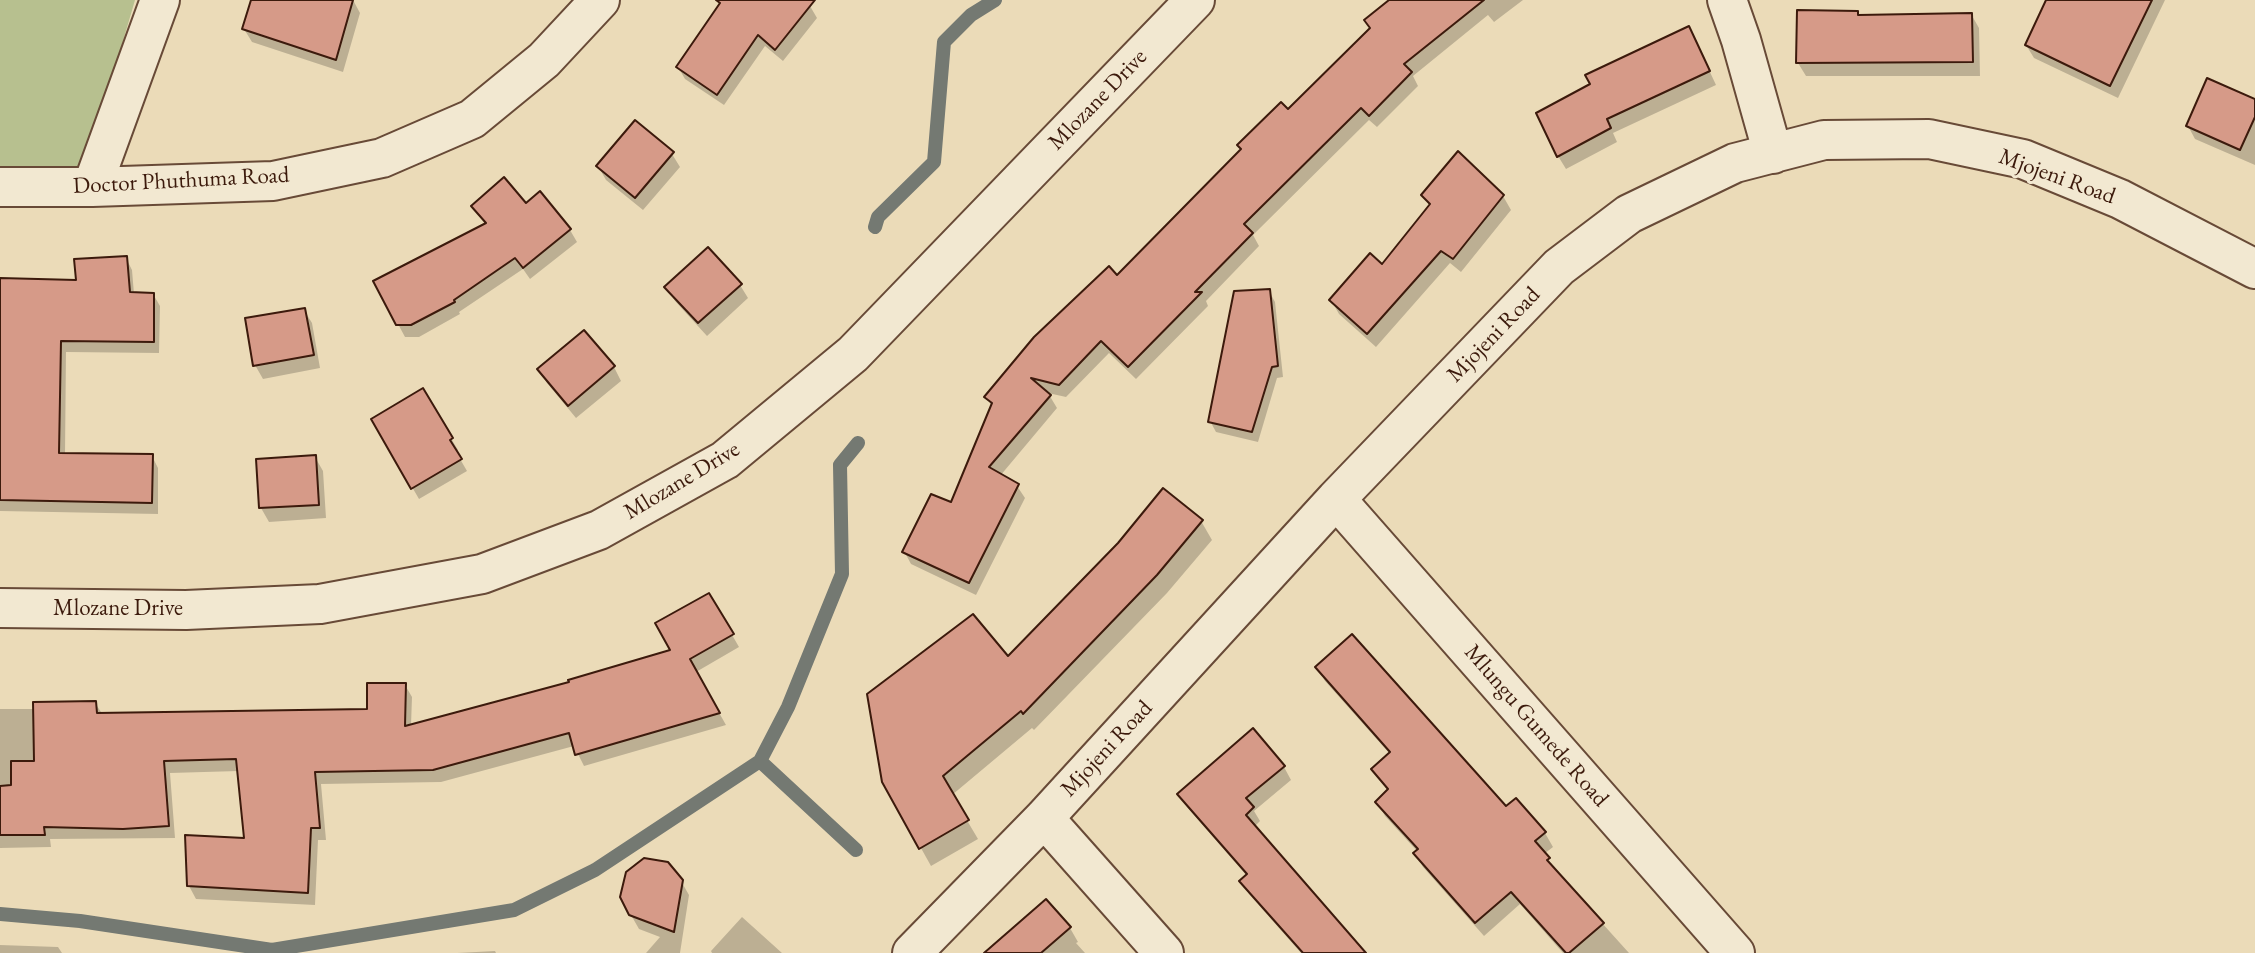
<!DOCTYPE html>
<html>
<head>
<meta charset="utf-8">
<style>
  body { margin:0 }
  canvas { display:block; background:#ebdbb8 }
</style>
</head>
<body>
<canvas width="2255" height="953"></canvas>
<script>
const g = document.querySelector('canvas').getContext('2d');
g.lineJoin = 'round';
function fill(path, color) { g.fillStyle = color; g.fill(path, 'evenodd'); }
function strokePath(path, color, width, dash) { g.strokeStyle = color; g.lineWidth = width; g.lineCap = dash ? 'butt' : 'round'; g.setLineDash(dash || []); g.stroke(path); }
function write(font, color, halo, rows, align = 'center') {
  g.font = font + ' "EB Garamond",serif'; g.lineWidth = 6; g.setLineDash([]); g.textBaseline = 'middle'; g.strokeStyle = halo; g.fillStyle = color; for (const [text, x, y, turn = 0] of rows) {
    g.save(); g.translate(x, y); g.rotate((+turn || 0) * Math.PI / 180); g.textAlign = isNaN(turn) ? turn : align; if (halo) g.strokeText(text, 0, 0); g.fillText(text, 0, 0); g.restore();
  }
}
fill(new Path2D(`
  M 0,0 L 135,0 L 85,171 L 0,168 Z`), '#b7c08f');
fill(new Path2D(`
  M 253,0 L 353,0 L 360,13 L 343,72 L 252,42 L 244,29 Z
  M 724,0 L 803,0 L 810,6 L 817,18 L 783,61 L 765,46 L 724,105 L 685,79 L 678,67 Z
  M 1392,0 L 1523,0 L 1494,22 L 1488,15 L 1413,76 L 1418,86 L 1377,127 L 1369,120 L 1253,235 L 1259,246 L 1206,301 L 1208,306 L 1136,379 L 1109,353 L 1066,397 L 1048,393 L 1057,408 L 1000,476 L 1017,486 L 1025,498 L 976,595 L 911,564 L 904,551 L 952,504 L 993,408 L 986,397 L 1117,277 L 1288,112 L 1372,29 Z
  M 2048,0 L 2165,0 L 2118,98 L 2034,58 L 2026,45 Z
  M 1857,13 L 1860,17 L 1971,14 L 1979,28 L 1980,76 L 1806,76 L 1798,63 Z
  M 1696,42 L 1716,85 L 1613,133 L 1617,142 L 1566,169 L 1558,156 Z
  M 2255,101 L 2255,165 L 2195,139 L 2188,126 Z
  M 672,154 L 680,167 L 643,210 L 606,180 L 598,166 Z
  M 540,194 L 570,230 L 577,242 L 530,279 L 523,269 L 459,312 L 460,314 L 419,337 L 405,337 L 398,324 L 486,225 L 474,207 L 526,205 Z
  M 1423,195 L 1503,196 L 1511,210 L 1461,272 L 1450,263 L 1376,347 L 1339,314 L 1331,300 L 1382,266 L 1430,207 Z
  M 126,258 L 132,270 L 134,294 L 153,294 L 160,306 L 159,353 L 66,352 L 65,455 L 152,456 L 158,468 L 158,514 L 0,511 L 0,279 L 78,282 Z
  M 740,285 L 748,298 L 707,336 L 675,301 L 667,287 Z
  M 1269,291 L 1275,302 L 1283,377 L 1277,378 L 1258,442 L 1216,432 L 1210,421 Z
  M 304,310 L 312,323 L 320,368 L 263,379 L 255,365 Z
  M 614,367 L 621,381 L 576,418 L 547,383 L 539,369 Z
  M 422,390 L 458,450 L 456,452 L 467,471 L 419,499 L 373,420 Z
  M 315,457 L 323,471 L 326,518 L 269,522 L 261,508 Z
  M 1201,521 L 1212,540 L 1167,593 L 1034,730 L 1032,728 L 952,795 L 978,839 L 931,866 L 884,782 L 1008,659 Z
  M 709,595 L 739,647 L 696,672 L 726,725 L 584,766 L 574,746 L 441,782 L 321,784 L 326,840 L 318,840 L 315,905 L 196,899 L 189,886 L 245,840 L 239,771 L 170,773 L 175,838 L 50,839 L 51,847 L 0,848 L 0,709 L 35,709 L 95,703 L 103,715 L 369,710 L 405,685 L 412,697 L 411,726 L 571,683 L 673,651 Z
  M 1317,667 L 1506,809 L 1545,833 L 1553,847 L 1544,854 L 1556,872 L 1629,953 L 1563,953 L 1520,904 L 1484,936 L 1423,867 L 1415,853 L 1417,851 L 1385,816 L 1377,802 L 1388,791 L 1373,769 L 1390,754 L 1325,681 Z
  M 1284,767 L 1291,780 L 1254,811 L 1260,821 L 1254,827 L 1364,953 L 1301,953 L 1249,894 L 1241,881 L 1247,876 L 1187,807 L 1179,794 Z
  M 681,881 L 689,895 L 680,953 L 646,953 L 660,937 L 639,929 L 631,915 Z
  M 742,917 L 782,953 L 712,953 L 711,951 Z
  M 1070,928 L 1078,942 L 1076,943 L 1085,953 L 992,953 Z
  M 0,945 L 58,947 L 62,953 L 0,953 Z
  M 495,951 L 496,953 L 457,953 Z`), '#0003');
strokePath(new Path2D(`
  M 875,227 L 878,217 L 934,162 L 944,42 L 971,15 L 995,0
  M 856,850 L 760,761 L 788,707 L 842,574 L 840,465 L 858,443
  M 0,914 L 80,921 L 272,950 L 514,910 L 595,870 L 760,761`), '#747972', 14);
const building = new Path2D(`
  M 251,0 L 353,0 L 336,60 L 242,29 Z
  M 716,0 L 815,0 L 775,50 L 758,35 L 717,95 L 676,67 L 720,3 Z
  M 1389,0 L 1484,0 L 1404,64 L 1412,72 L 1369,116 L 1361,108 L 1244,224 L 1253,233 L 1195,292 L 1202,292 L 1128,367 L 1101,341 L 1059,385 L 1031,378 L 1051,395 L 989,467 L 1019,484 L 969,583 L 902,552 L 931,494 L 951,502 L 992,403 L 984,397 L 1034,337 L 1109,266 L 1117,275 L 1241,149 L 1237,145 L 1281,102 L 1288,109 L 1370,28 L 1364,20 Z
  M 2046,0 L 2152,0 L 2110,86 L 2025,45 Z
  M 1797,10 L 1858,11 L 1858,15 L 1972,13 L 1973,62 L 1796,63 Z
  M 1689,26 L 1710,71 L 1607,119 L 1611,128 L 1557,157 L 1536,113 L 1590,84 L 1585,75 Z
  M 2207,78 L 2255,99 L 2255,117 L 2240,150 L 2186,126 Z
  M 635,120 L 674,152 L 635,198 L 596,166 Z
  M 1458,151 L 1504,195 L 1453,259 L 1441,251 L 1367,334 L 1329,300 L 1370,253 L 1382,264 L 1430,204 L 1421,195 Z
  M 504,177 L 526,203 L 540,191 L 571,229 L 523,268 L 515,258 L 454,300 L 455,302 L 411,325 L 396,325 L 373,281 L 486,223 L 471,206 Z
  M 708,247 L 742,284 L 698,323 L 664,287 Z
  M 127,256 L 130,292 L 154,293 L 154,342 L 61,341 L 59,453 L 153,454 L 152,503 L 0,500 L 0,278 L 76,280 L 74,259 Z
  M 1270,289 L 1278,366 L 1272,367 L 1252,432 L 1208,422 L 1234,291 Z
  M 305,308 L 314,355 L 253,366 L 245,318 Z
  M 584,330 L 615,366 L 568,406 L 537,369 Z
  M 423,388 L 453,438 L 450,440 L 462,459 L 411,489 L 371,419 Z
  M 316,455 L 319,505 L 259,508 L 256,459 Z
  M 1163,488 L 1203,520 L 1157,575 L 1023,714 L 1021,711 L 943,776 L 969,820 L 919,849 L 882,782 L 867,694 L 973,614 L 1008,656 L 1118,543 Z
  M 709,593 L 734,634 L 690,659 L 720,713 L 575,755 L 569,733 L 433,770 L 315,772 L 320,828 L 311,828 L 308,893 L 187,886 L 185,835 L 244,838 L 236,759 L 164,761 L 169,826 L 123,829 L 44,827 L 45,835 L 0,835 L 0,786 L 11,785 L 11,761 L 34,761 L 33,702 L 96,701 L 97,713 L 367,709 L 367,683 L 406,683 L 405,726 L 569,682 L 568,680 L 670,650 L 655,623 Z
  M 1352,634 L 1506,806 L 1516,798 L 1546,832 L 1535,841 L 1550,858 L 1547,860 L 1604,923 L 1569,953 L 1566,953 L 1511,892 L 1475,923 L 1413,853 L 1418,849 L 1375,802 L 1388,789 L 1371,769 L 1390,752 L 1315,667 Z
  M 1253,728 L 1285,766 L 1246,798 L 1254,807 L 1246,815 L 1366,953 L 1303,953 L 1239,881 L 1247,874 L 1177,794 Z
  M 644,858 L 668,862 L 683,880 L 674,932 L 629,915 L 620,897 L 626,872 Z
  M 1046,899 L 1071,927 L 1041,953 L 984,953 Z`);
fill(building, '#d69a88');
strokePath(building, '#3c1a0c', 2);
const minor = new Path2D(`
  M 1727,0 L 1741,40 L 1773,154
  M 0,187 L 92,187 L 273,181 L 382,158 L 472,119 L 544,60 L 600,0
  M 92,187 L 160,0
  M 1336,499 L 1735,953
  M 0,608 L 186,610 L 320,604 L 482,574 L 599,530 L 725,460 L 853,354 L 1195,0
  M 1044,818 L 1164,953
  M 912,953 L 1044,818 L 1336,499 L 1559,267 L 1629,214 L 1735,163 L 1824,140 L 1929,139 L 2023,159 L 2120,199 L 2255,269`);
strokePath(minor, '#684a37', 42);
strokePath(minor, '#f2e8d1', 38);
write('23px', '#3c1a0c', '#f2e8d1', [
  ["Mlozane Drive",1098,100,-46],
  ["Mjojeni Road",2057,177,20],
  ["Doctor Phuthuma Road",181,181,-3],
  ["Mjojeni Road",1494,335,-46],
  ["Mlozane Drive",682,481,-31],
  ["Mlozane Drive",118,609],
  ["Mlungu Gumede Road",1536,726,49],
  ["Mjojeni Road",1107,749,-47]
]);
</script>
</body>
</html>
